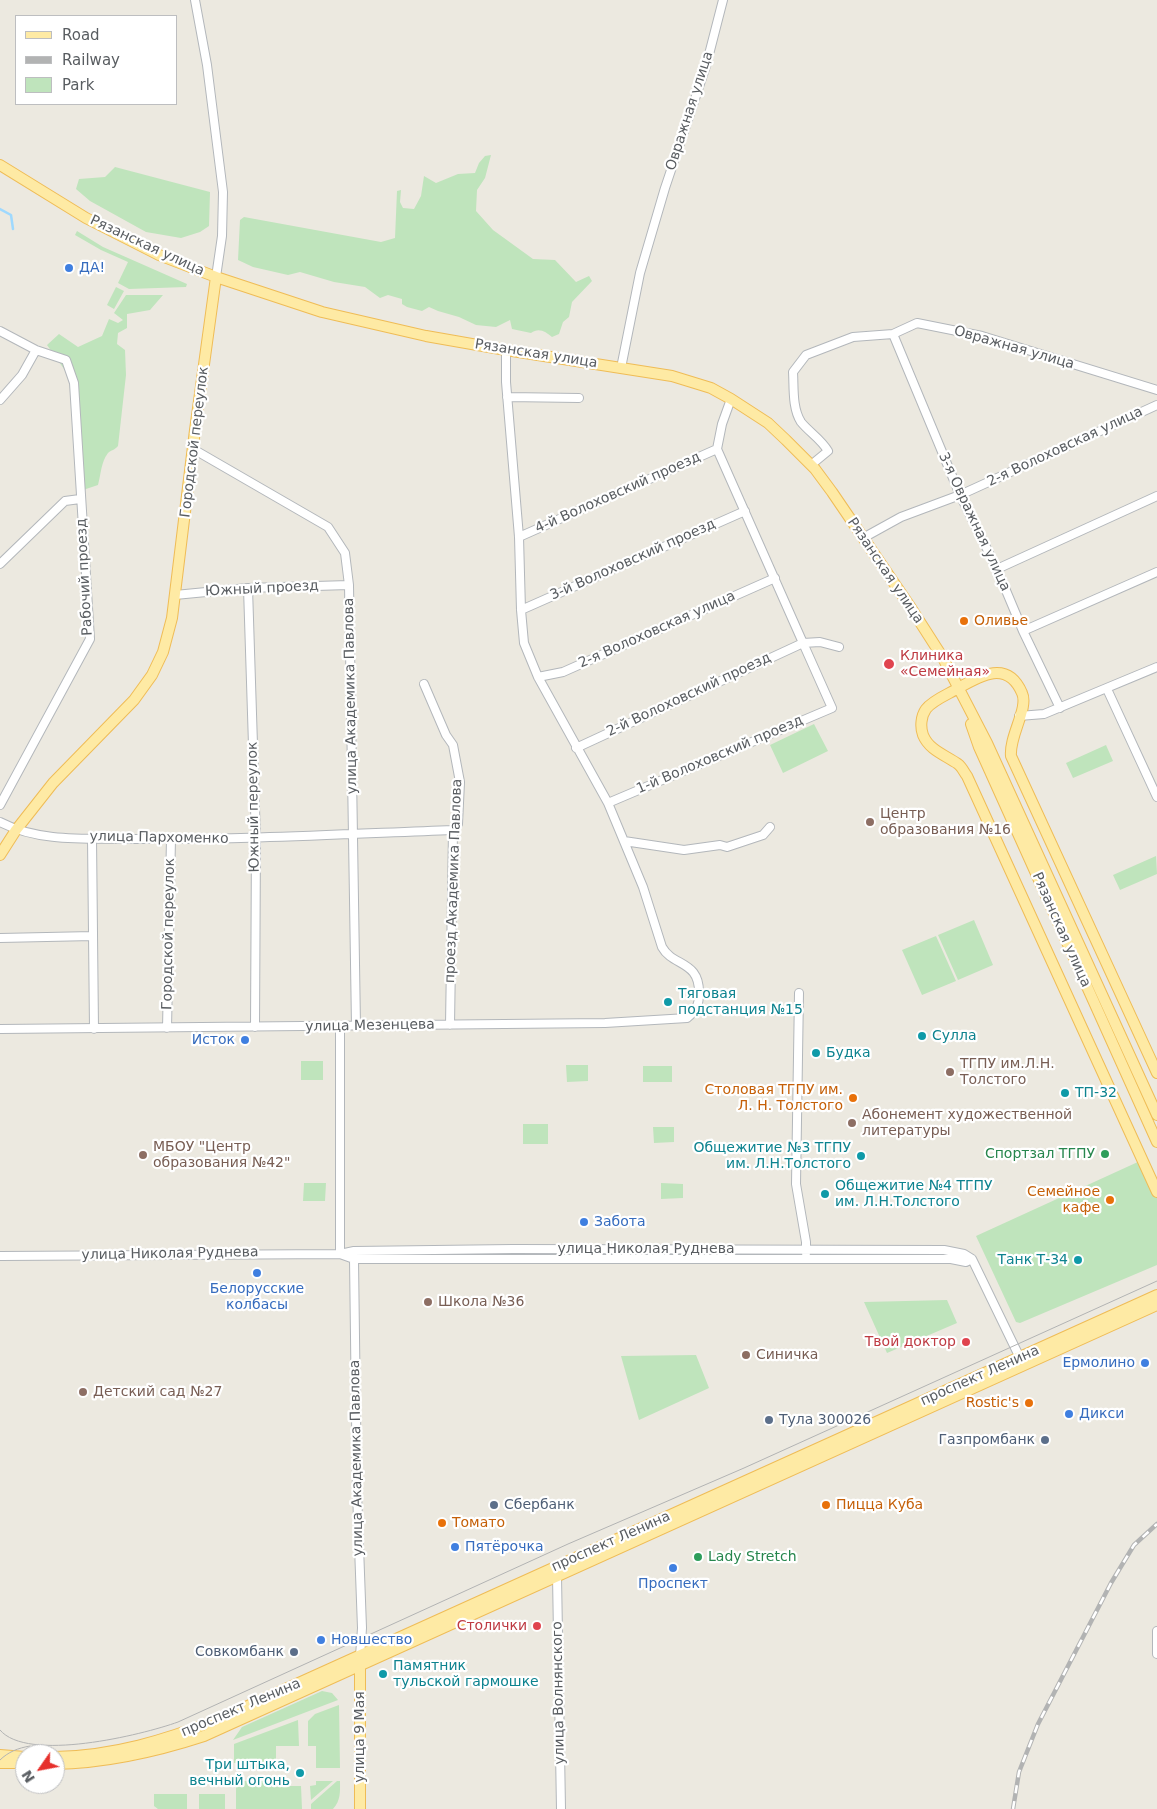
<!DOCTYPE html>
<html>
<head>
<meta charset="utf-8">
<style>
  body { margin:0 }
  #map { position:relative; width:1157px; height:1809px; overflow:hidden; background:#ece9e0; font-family:"DejaVu Sans",sans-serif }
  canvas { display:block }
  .legend { position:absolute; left:15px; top:15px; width:162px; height:90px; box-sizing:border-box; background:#fff; border:1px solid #bdbec0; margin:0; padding:6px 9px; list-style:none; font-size:15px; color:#595d61 }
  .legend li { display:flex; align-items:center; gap:10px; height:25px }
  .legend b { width:25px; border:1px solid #bdbec0 }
  .north { position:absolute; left:15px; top:1744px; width:50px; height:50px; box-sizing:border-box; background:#fff; border:1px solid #bdbec0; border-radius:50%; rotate:237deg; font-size:14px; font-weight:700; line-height:20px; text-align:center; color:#595d61 }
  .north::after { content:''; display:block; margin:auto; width:18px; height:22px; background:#e6302c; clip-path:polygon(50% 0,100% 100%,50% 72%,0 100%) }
</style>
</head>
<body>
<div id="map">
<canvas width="1157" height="1809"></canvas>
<ul class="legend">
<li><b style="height:6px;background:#feeaa4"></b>Road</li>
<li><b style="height:6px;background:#b2b3b3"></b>Railway</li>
<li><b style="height:14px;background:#bfe4bc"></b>Park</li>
</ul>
<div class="north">N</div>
</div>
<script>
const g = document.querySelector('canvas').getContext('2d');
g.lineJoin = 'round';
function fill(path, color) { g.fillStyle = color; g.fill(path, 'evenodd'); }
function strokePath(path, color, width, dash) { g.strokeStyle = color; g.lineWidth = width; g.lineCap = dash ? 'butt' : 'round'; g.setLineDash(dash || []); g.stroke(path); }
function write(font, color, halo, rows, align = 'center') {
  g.font = font + ' "DejaVu Sans",sans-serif'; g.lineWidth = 4.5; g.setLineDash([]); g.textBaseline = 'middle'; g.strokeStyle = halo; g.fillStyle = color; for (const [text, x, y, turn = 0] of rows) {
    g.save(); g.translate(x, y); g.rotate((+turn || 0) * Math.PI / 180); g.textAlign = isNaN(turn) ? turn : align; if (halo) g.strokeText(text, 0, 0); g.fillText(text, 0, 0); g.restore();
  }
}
fill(new Path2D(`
  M 491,155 L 485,178 L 477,190 L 476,211 L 493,230 L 533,259 L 555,260 L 576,282 L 589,276 L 592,281 L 572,302 L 569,317 L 563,322 L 559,334 L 552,337 C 546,332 539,327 531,333 L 512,329 L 510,320 L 496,327 L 476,325 L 459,317 L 438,311 L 429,307 L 422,311 L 407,307 L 402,304 L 402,299 L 388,295 L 380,298 L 365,287 L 334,282 L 300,272 L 288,275 L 253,267 L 238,260 L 240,220 L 244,217 L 381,242 L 395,238 L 397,191 L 401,190 L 400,202 L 403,208 L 414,209 L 421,196 L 424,176 L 436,183 L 458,174 L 475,173 L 479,163 L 485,156 Z
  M 115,167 L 210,192 L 209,226 L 200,232 L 181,238 L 146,232 L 90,201 L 76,189 L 79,179 L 105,177 Z
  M 77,231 L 103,247 L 187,284 L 186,287 L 129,289 L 118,283 L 128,262 L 101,250 L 75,235 Z
  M 116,287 L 124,291 L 114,309 L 107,305 Z
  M 126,295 L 163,295 L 150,310 L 127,314 L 127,328 L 118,333 L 117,344 L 125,350 L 126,375 L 118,446 C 115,450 111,450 108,453 C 101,462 101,474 98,485 L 80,491 L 74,383 L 47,345 L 59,334 L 78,347 L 102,336 L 109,319 L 118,323 L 123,320 L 114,313 Z
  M 814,724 L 828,751 L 783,773 L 770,745 Z
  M 1106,745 L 1113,761 L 1073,778 L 1066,763 Z
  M 1156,856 L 1157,874 L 1120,890 L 1113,875 Z
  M 974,920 L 993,965 L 958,980 L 938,935 Z
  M 936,936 L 956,981 L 922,995 L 902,950 Z
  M 301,1061 L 323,1061 L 323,1080 L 301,1080 Z
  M 566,1065 L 588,1065 L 588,1081 L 567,1082 Z
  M 643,1066 L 672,1066 L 672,1082 L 643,1082 Z
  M 523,1124 L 548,1124 L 548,1144 L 523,1144 Z
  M 653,1127 L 674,1127 L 674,1142 L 654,1143 Z
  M 1140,1161 L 1157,1197 L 1157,1265 L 1020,1323 L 1016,1322 L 976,1236 Z
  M 304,1183 L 326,1183 L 325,1201 L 303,1201 Z
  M 661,1183 L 683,1184 L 683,1198 L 661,1199 Z
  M 947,1300 L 957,1323 L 887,1353 L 864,1302 Z
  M 696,1355 L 709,1388 L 639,1420 L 621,1356 Z
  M 322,1691 L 332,1693 L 338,1700 L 233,1740 L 242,1727 Z
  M 339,1705 L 340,1768 L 316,1768 L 316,1746 L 308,1746 L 308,1721 L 315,1714 Z
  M 298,1720 L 299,1746 L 276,1746 L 276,1768 L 240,1768 L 239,1763 L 234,1763 L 234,1744 Z
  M 240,1781 L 276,1781 L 277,1786 L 301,1786 L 302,1809 L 236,1809 L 236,1787 L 240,1787 Z
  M 316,1781 L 333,1781 L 311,1800 L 310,1786 L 316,1785 Z
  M 337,1781 L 340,1781 C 340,1792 341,1800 333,1809 L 311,1809 L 311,1804 Z
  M 154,1794 L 187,1794 L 187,1809 L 158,1809 L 154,1806 Z
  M 199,1794 L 225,1794 L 225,1809 L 199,1809 Z`), '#bfe4bc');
strokePath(new Path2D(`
  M 0,209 L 11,215 L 13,229`), '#9fd9fe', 2.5);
const minor = new Path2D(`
  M 195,0 L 207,65 L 223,192 L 222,236 L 216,277
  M 0,331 L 36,350 L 66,360 L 74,383 L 90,639 L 0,805
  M 893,334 L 960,495 L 997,569 L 1023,631 L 1060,708
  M 621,368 L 640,273 L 665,188 L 706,66 L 723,0
  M 507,397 L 579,398
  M 731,399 L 722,424 L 717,449 L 803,643 L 820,642 L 839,647
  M 0,400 L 22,375 L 36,350
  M 193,449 L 328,527 L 345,553 L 349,585 L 356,1026
  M 811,465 L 828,451 C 821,439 809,432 801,422 C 792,408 794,387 793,372 L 806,355 L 853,337 L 893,334 L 917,323 L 982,336 L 1157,390
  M 519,537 L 717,449
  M 863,538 L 901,517 L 960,495 L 1157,405
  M 0,564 L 65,501 L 80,499
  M 997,569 L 1157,496
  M 248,588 L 256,839 L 255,1027
  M 175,595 L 248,588 L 349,585
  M 521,610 L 745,511
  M 1023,631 L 1157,572
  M 538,677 L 563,672 L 775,578
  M 424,684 L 446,735 L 453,745 L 460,782 L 458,824 L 453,830 L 450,1025
  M 1107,689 L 1157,797
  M 1019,716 L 1044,714 L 1157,667
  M 576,748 L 803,643 L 832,708 L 608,803
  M 0,822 C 40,843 90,838 134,839 C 241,840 347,834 453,830
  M 92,838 L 94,1029
  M 624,841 L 684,850 L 720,845 L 727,847 L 763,835 L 770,827
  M 0,938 L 93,936
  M 799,993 L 796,1184 L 806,1242 L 806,1253
  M 340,1027 L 340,1254
  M 167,1028 L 171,839
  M 0,1029 L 605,1023 L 687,1018 C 696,1011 699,1005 699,994 C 700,960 673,967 662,947 L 643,887 L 608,803 L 538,677 L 524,643 L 521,610 L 519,537 L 506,382 L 506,350
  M 340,1254 L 354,1259 L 951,1259 L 966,1262 L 972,1259
  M 0,1256 L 340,1254 L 354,1251 L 513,1249 L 944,1250 L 964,1254 L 972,1259 L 1020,1358
  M 354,1259 L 357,1492 L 362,1628 L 360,1656
  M 557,1576 L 561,1809
  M 1157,1631 L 1157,1654`);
const major = new Path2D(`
  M 0,165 L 86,218 L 159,255 L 216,277 L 322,312 L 426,336 L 506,350 L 672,376 L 711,388 L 731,399 L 768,423 L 786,440 L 815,469 L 832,492 L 911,608 L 943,658 L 987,743 L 1157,1115
  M 971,724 L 979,747 L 1157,1142
  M 0,855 L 16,830 L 53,783 L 134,700 L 152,675 L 163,652 L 172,618 L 195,430 L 216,277
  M 1157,1073 L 1011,756 C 1009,736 1029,708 1022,693 C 1007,658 978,677 955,690 C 946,695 932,701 926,709 C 921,716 920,727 923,735 C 929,750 945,755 958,764 C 962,767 964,772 967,776 L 1157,1192
  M 0,1755 L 25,1757
  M 55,1757 C 113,1756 166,1740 219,1719 L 1157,1295
  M 0,1763 L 21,1763
  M 55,1764 C 106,1763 155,1752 204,1736 L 1157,1305
  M 360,1809 L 360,1660`);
strokePath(minor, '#b3b7bb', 10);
strokePath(major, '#efbc56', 12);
strokePath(minor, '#fff', 8);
strokePath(major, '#feeaa4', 10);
strokePath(new Path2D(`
  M 0,1730 C 27,1763 142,1735 178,1722 L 568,1544 L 744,1468 L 1157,1281
  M 0,1760 C 8,1752 18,1748 30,1746`), '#b2b3b3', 1);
const rail = new Path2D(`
  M 1013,1809 L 1019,1772 L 1038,1724 L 1111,1583 L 1134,1545 L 1157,1524`);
strokePath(rail, '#b2b3b3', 4.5);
strokePath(rail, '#fff', 2.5, [8]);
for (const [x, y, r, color] of [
  [69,268,5,"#3f7fe0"],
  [964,621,5,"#e8710a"],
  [889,664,6,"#e0444e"],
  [870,822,5,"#8d6e63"],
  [668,1002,5,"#0f9aa8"],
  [922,1036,5,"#0f9aa8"],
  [245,1040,5,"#3f7fe0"],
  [816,1053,5,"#0f9aa8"],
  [950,1072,5,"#8d6e63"],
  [1065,1093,5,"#0f9aa8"],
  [853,1098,5,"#e8710a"],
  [852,1123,5,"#8d6e63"],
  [1105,1154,5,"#2e9e5b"],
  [143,1155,5,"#8d6e63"],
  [861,1156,5,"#0f9aa8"],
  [825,1194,5,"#0f9aa8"],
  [1110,1200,5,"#e8710a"],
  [584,1222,5,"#3f7fe0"],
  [1078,1260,5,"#0f9aa8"],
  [257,1273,5,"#3f7fe0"],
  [428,1302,5,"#8d6e63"],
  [966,1342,5,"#e0444e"],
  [746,1355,5,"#8d6e63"],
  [1145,1363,5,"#3f7fe0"],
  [83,1392,5,"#8d6e63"],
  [1029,1403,5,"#e8710a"],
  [1069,1414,5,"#3f7fe0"],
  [769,1420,5,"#5c6f8a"],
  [1045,1440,5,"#5c6f8a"],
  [494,1505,5,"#5c6f8a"],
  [826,1505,5,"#e8710a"],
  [442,1523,5,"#e8710a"],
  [455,1547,5,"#3f7fe0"],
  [698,1557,5,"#2e9e5b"],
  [673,1568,5,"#3f7fe0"],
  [537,1626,5,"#e0444e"],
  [321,1640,5,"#3f7fe0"],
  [294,1652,5,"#5c6f8a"],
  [383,1674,5,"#0f9aa8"],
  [300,1773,5,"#0f9aa8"]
]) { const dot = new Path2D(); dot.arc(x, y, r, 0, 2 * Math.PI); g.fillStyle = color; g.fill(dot); strokePath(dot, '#fff', 2); }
write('14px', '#595d61', '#fff', [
  ["Овражная улица",690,111,-72],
  ["Рязанская улица",147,246,25],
  ["Овражная улица",1014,348,16],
  ["Рязанская улица",536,354,9],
  ["Городской переулок",195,442,-83],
  ["2-я Волоховская улица",1065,447,-25],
  ["4-й Волоховский проезд",618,493,-24],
  ["3-я Овражная улица",974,522,65],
  ["3-й Волоховский проезд",633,560,-24],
  ["Рязанская улица",885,571,56],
  ["Рабочий проезд",85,577,-93],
  ["Южный проезд",262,589,-3],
  ["2-я Волоховская улица",657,630,-24],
  ["2-й Волоховский проезд",689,695,-25],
  ["улица Академика Павлова",351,696,-91],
  ["1-й Волоховский проезд",720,755,-23],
  ["Южный переулок",254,807,-91],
  ["улица Пархоменко",159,838,1],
  ["проезд Академика Павлова",454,881,-88],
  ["Рязанская улица",1061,930,66],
  ["Городской переулок",169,934,-89],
  ["улица Мезенцева",370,1026,-1],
  ["улица Николая Руднева",646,1249],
  ["улица Николая Руднева",170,1254,-1],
  ["проспект Ленина",980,1376,-24],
  ["улица Академика Павлова",357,1458,-91],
  ["проспект Ленина",611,1542,-24],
  ["улица Волнянского",559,1693,-91],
  ["проспект Ленина",241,1708,-23],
  ["улица 9 Мая",360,1737,-90]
]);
write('14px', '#366cbe', '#fff', [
  ["ДА!",79,268],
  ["Исток",235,1040,"right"],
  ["Забота",594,1222],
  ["Белорусские",257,1289,"center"],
  ["колбасы",257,1305,"center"],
  ["Ермолино",1135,1363,"right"],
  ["Дикси",1079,1414],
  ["Пятёрочка",465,1547],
  ["Проспект",673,1584,"center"],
  ["Новшество",331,1640]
], 'left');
write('14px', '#c56008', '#fff', [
  ["Оливье",974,621],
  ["Столовая ТГПУ им.",843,1090,"right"],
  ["Л. Н. Толстого",843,1106,"right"],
  ["Семейное",1100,1192,"right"],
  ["кафе",1100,1208,"right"],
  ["Rostic's",1019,1403,"right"],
  ["Пицца Куба",836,1505],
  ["Томато",452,1523]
], 'left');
write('14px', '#be3a42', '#fff', [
  ["Клиника",900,656,"left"],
  ["«Семейная»",900,672,"left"],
  ["Твой доктор",956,1342],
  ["Столички",527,1626]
], 'right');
write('14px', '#785e54', '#fff', [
  ["Центр",880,814],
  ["образования №16",880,830],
  ["ТГПУ им.Л.Н.",960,1064],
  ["Толстого",960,1080],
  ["Абонемент художественной",862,1115],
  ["литературы",862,1131],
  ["МБОУ \"Центр",153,1147],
  ["образования №42\"",153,1163],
  ["Школа №36",438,1302],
  ["Синичка",756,1355],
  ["Детский сад №27",93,1392]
], 'left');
write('14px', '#0d838f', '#fff', [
  ["Тяговая",678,994],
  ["подстанция №15",678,1010],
  ["Сулла",932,1036],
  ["Будка",826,1053],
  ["ТП-32",1075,1093],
  ["Общежитие №3 ТГПУ",851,1148,"right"],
  ["им. Л.Н.Толстого",851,1164,"right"],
  ["Общежитие №4 ТГПУ",835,1186],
  ["им. Л.Н.Толстого",835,1202],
  ["Танк Т-34",1068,1260,"right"],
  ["Памятник",393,1666],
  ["тульской гармошке",393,1682],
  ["Три штыка,",290,1765,"right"],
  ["вечный огонь",290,1781,"right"]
], 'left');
write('14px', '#27864d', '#fff', [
  ["Спортзал ТГПУ",1095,1154],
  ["Lady Stretch",708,1557,"left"]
], 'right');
write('14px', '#4e5e75', '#fff', [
  ["Тула 300026",779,1420],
  ["Газпромбанк",1035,1440,"right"],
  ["Сбербанк",504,1505],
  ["Совкомбанк",284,1652,"right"]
], 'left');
</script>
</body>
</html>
